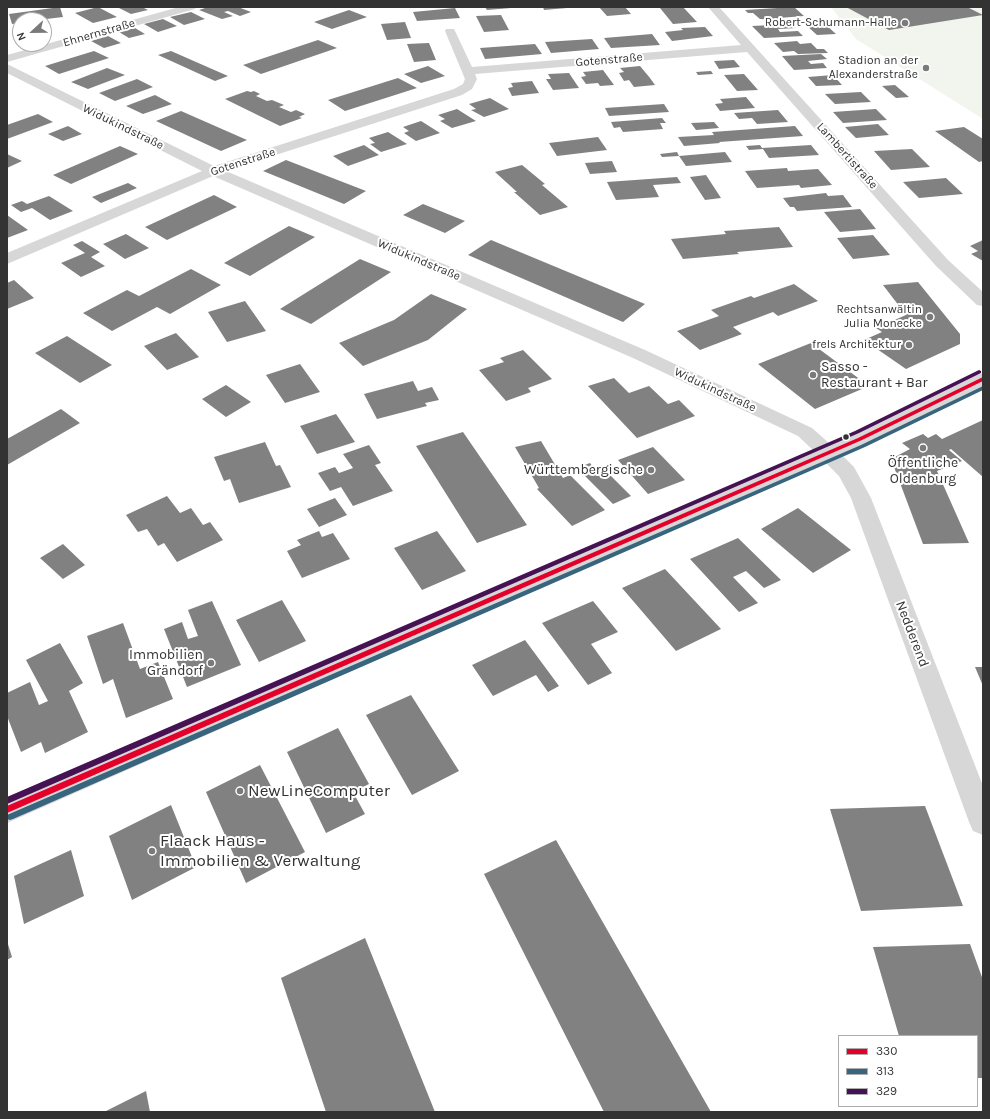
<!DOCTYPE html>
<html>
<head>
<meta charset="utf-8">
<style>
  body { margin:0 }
  #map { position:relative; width:990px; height:1119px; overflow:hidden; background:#fff; font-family:Karla,sans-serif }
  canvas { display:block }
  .frame { position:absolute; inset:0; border:8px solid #333; pointer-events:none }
  .legend { position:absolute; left:838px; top:1035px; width:140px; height:72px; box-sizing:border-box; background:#fff; border:1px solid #adadad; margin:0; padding:5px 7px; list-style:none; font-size:12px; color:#333 }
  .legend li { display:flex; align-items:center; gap:8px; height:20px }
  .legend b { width:20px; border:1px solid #adadad }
  .north { position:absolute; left:12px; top:12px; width:40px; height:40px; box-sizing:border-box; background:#fff; border:1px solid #adadad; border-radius:50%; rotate:248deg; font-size:11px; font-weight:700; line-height:16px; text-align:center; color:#333 }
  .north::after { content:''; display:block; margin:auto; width:14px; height:18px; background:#7a7a7a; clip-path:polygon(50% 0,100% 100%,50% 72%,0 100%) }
</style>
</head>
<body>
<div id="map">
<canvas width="990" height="1119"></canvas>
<div class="frame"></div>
<ul class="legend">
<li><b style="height:5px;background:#e4002b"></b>330</li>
<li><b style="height:5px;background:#38647d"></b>313</li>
<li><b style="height:5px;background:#461254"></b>329</li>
</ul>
<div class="north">N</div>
</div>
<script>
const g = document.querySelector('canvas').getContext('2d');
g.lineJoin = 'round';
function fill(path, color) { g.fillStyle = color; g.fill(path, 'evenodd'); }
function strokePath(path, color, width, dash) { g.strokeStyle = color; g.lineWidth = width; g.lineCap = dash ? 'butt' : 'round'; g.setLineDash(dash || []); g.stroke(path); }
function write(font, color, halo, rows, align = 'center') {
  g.font = font + ' Karla,sans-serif'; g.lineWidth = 4; g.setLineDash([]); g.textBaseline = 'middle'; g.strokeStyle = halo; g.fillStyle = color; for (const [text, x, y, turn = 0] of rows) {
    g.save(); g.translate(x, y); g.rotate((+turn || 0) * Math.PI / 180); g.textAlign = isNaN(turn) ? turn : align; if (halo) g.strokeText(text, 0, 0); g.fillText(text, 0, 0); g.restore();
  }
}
fill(new Path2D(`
  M 831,7 L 983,7 L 983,119 L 856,39 Z`), '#f1f5ed');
fill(new Path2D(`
  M 60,7 L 63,17 L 38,20 L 20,20 L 20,23 L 12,24 L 9,14 Z
  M 98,7 L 117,17 L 93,23 L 75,13 Z
  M 121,7 L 142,7 L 148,10 L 131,14 L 119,8 Z
  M 208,7 L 238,7 L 251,12 L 240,16 L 228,11 L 224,12 L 233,16 L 222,19 L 199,10 Z
  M 485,7 L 511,7 L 511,8 L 487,10 Z
  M 543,7 L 566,7 L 567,8 L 544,10 Z
  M 599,7 L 625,7 L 631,14 L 607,16 Z
  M 683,7 L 697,22 L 673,24 L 660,8 Z
  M 794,7 L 804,16 L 779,18 L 781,20 L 760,19 L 753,13 L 748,13 L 745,10 Z
  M 846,7 L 967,7 L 983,15 L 889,30 Z
  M 455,8 L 460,18 L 417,21 L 413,12 Z
  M 349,10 L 367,17 L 332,29 L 314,22 Z
  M 191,12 L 205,19 L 184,25 L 170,17 Z
  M 501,15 L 509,30 L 484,32 L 476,16 Z
  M 163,19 L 177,26 L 158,32 L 144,24 Z
  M 405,22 L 411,38 L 387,40 L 381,24 Z
  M 791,24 L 796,28 L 778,29 L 780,32 L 798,31 L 803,36 L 764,38 L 752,26 Z
  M 825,24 L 836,34 L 817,35 L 806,25 Z
  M 705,27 L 713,36 L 672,41 L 665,32 L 683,30 L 681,28 Z
  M 135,28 L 145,34 L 129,38 L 119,32 Z
  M 652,34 L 660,45 L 611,48 L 604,38 Z
  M 108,36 L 121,43 L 104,48 L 91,41 Z
  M 592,39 L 599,49 L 551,53 L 545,42 Z
  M 318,40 L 337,48 L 261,74 L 243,65 Z
  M 797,41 L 800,44 L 811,43 L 817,49 L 824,49 L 828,53 L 798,54 L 794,51 L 783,52 L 774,43 Z
  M 429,43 L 436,60 L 414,62 L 407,44 Z
  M 535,44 L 542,54 L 485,59 L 480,48 Z
  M 94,51 L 109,58 L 59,74 L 45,66 Z
  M 171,51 L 228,76 L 215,81 L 158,55 Z
  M 821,54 L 827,59 L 808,61 L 811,64 L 823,63 L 827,68 L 794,70 L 782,56 Z
  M 734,60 L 740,67 L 719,69 L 714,61 Z
  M 428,66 L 445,76 L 421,83 L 404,74 Z
  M 640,66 L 650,78 L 655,85 L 634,87 L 629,80 L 624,81 L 619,73 L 624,72 L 620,68 Z
  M 107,68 L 125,75 L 88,89 L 71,82 Z
  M 603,70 L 614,85 L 600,86 L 598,83 L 586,84 L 581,77 L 586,76 L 583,72 Z
  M 711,71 L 713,74 L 698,75 L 696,72 Z
  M 569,73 L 579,88 L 553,90 L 546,79 L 551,79 L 548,74 Z
  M 744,74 L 758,90 L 737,91 L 724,75 Z
  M 833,75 L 842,85 L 816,86 L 808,77 Z
  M 398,78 L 417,88 L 345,111 L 328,100 Z
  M 137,79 L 153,87 L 115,101 L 99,93 Z
  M 532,81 L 539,93 L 512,96 L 508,88 L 513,87 L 511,83 Z
  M 895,85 L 909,97 L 896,98 L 882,86 Z
  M 247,91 L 251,92 L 254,91 L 260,94 L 256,96 L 267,101 L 272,100 L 284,105 L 279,107 L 291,112 L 296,110 L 305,114 L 299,117 L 302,118 L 280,126 L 225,99 Z
  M 861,92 L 871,102 L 835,104 L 825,94 Z
  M 155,95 L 172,104 L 143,114 L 126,106 Z
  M 746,97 L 755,108 L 720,111 L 715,104 L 723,103 L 720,99 Z
  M 490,98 L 509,109 L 484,117 L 471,110 L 476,109 L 469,104 Z
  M 664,104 L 669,112 L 609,116 L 605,108 Z
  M 457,109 L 476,121 L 452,128 L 440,121 L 445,119 L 438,115 Z
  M 876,109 L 887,120 L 843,123 L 833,112 Z
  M 778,110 L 788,122 L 757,124 L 752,118 L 739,119 L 734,113 Z
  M 181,111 L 247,140 L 221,151 L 156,121 Z
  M 38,114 L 53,122 L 7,139 L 7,125 Z
  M 662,118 L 666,123 L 660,123 L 663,129 L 623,132 L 620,127 L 614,128 L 611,122 Z
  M 421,121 L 440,133 L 416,141 L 404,133 L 409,131 L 403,127 Z
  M 714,122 L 719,128 L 696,130 L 691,123 Z
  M 878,124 L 889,135 L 856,138 L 845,127 Z
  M 68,126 L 82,134 L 63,141 L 48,134 Z
  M 795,126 L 803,136 L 719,142 L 720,143 L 684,146 L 678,137 L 714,135 L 712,132 Z
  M 964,127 L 983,139 L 983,161 L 979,162 L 935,131 Z
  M 388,132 L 407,144 L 381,152 L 370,144 L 375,143 L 369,138 Z
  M 598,137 L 607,150 L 557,156 L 549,143 Z
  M 364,145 L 379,155 L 348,166 L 333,156 Z
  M 760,145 L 762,148 L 811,145 L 819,155 L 769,158 L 763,149 L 749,150 L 746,146 Z
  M 120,146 L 138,154 L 71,184 L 53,175 Z
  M 912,149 L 930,167 L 891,170 L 874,151 Z
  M 677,152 L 679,156 L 662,157 L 660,154 Z
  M 725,152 L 732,162 L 686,166 L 679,156 Z
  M 7,154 L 22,161 L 7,168 Z
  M 286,160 L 366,191 L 344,204 L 263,171 Z
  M 612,161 L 617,172 L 590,174 L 585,163 Z
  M 522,165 L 545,184 L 542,185 L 568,207 L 540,215 L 514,192 L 517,192 L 495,172 Z
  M 787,168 L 788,171 L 818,169 L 832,185 L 801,188 L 799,185 L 757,188 L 745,171 Z
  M 706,175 L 721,198 L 705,200 L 690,177 Z
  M 677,177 L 681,183 L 653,185 L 659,197 L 616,200 L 607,182 Z
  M 946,178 L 963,194 L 919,198 L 903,182 Z
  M 128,183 L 137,188 L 101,203 L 92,197 Z
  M 826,193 L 828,196 L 843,195 L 852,207 L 797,211 L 794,207 L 790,207 L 783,198 Z
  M 214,195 L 237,207 L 167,240 L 145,227 Z
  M 49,196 L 73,211 L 50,220 L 32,208 L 21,212 L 11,205 L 22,201 L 27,204 Z
  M 423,204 L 465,221 L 445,233 L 403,215 Z
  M 860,209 L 876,229 L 840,232 L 824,212 Z
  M 7,215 L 28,230 L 7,238 Z
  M 289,226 L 315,237 L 250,276 L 224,263 Z
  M 779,227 L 793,247 L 737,252 L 739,254 L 683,259 L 671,239 L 726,234 L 724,231 Z
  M 126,234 L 149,248 L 125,259 L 103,244 Z
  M 873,235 L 890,255 L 853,259 L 837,238 Z
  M 491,240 L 645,304 L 623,322 L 468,255 Z
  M 983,240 L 983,261 L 971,254 L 978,251 L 970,246 Z
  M 82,241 L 100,252 L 91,257 L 105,266 L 81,277 L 61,263 L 85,253 L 73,245 Z
  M 360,259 L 391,272 L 311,324 L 280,309 Z
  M 191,269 L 221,285 L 170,314 L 157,307 L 112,331 L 83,313 L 127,290 L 139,296 Z
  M 14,280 L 34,298 L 7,309 L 7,283 Z
  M 918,282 L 960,334 L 960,344 L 906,369 L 864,340 L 882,332 L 876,328 L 906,315 L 883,285 Z
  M 794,284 L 818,301 L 778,316 L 773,312 L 733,327 L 742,334 L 700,350 L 677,331 L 719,316 L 711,310 L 751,296 L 754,298 Z
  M 431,294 L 467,309 L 428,340 L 363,366 L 339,343 L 394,320 Z
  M 245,301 L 266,331 L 227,342 L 208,312 Z
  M 176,333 L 199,357 L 167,370 L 144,346 Z
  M 67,336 L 112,365 L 80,383 L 35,353 Z
  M 811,343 L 869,386 L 815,409 L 758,364 Z
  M 523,350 L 552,379 L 528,388 L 531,392 L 506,401 L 479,370 L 504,362 L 500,358 Z
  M 300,364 L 320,392 L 285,403 L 266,375 Z
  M 614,378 L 629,393 L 649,386 L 668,404 L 679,400 L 695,416 L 637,438 L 588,386 Z
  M 413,381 L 418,391 L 432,387 L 439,400 L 425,403 L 427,406 L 377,419 L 364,394 Z
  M 226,385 L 251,402 L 226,417 L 202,399 Z
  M 61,409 L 80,423 L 7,465 L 7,439 Z
  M 336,414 L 355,442 L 317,454 L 300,426 Z
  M 983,420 L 983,477 L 951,449 L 949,450 L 962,461 L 937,471 L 969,543 L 923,544 L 891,459 L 910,449 L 902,443 L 923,434 L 928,438 L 936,434 L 942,439 Z
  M 463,432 L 527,525 L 477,543 L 416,446 Z
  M 541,441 L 563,478 L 570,475 L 605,510 L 572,526 L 537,489 L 539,488 L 515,447 Z
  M 265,442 L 276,466 L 280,465 L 291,487 L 239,503 L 230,479 L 224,481 L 214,457 Z
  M 369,445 L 381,463 L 375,465 L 393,491 L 353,506 L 341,487 L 330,491 L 318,473 L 335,467 L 339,473 L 353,468 L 343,454 Z
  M 653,447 L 685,480 L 648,494 L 618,460 Z
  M 590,463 L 598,474 L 605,470 L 631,496 L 613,504 L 577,468 Z
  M 167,496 L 180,513 L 191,508 L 203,525 L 210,522 L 223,540 L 177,562 L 164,543 L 158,546 L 147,529 L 138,532 L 126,515 Z
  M 335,498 L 347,515 L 319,527 L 307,509 Z
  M 798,508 L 851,550 L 813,573 L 761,529 Z
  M 319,531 L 322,537 L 333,533 L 350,559 L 302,578 L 287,551 L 301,545 L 297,540 Z
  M 437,531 L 466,571 L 422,590 L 394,548 Z
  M 738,538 L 781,580 L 764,588 L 746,571 L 733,577 L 758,603 L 739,612 L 690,559 Z
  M 63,544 L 85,565 L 63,579 L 40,558 Z
  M 665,569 L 721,629 L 676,651 L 622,588 Z
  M 282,600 L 306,641 L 259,662 L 236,620 Z
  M 212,601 L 241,665 L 187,687 L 164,629 L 182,622 L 188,639 L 198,636 L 188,610 Z
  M 593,601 L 618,632 L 591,644 L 612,673 L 588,685 L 542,623 Z
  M 123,623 L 140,669 L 158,662 L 173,699 L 126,718 L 113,679 L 103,684 L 87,636 Z
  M 525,640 L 559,686 L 548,692 L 536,675 L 493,696 L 472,665 Z
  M 60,643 L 83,683 L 69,691 L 88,732 L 45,753 L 41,742 L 21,752 L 7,716 L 7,693 L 30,682 L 39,705 L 48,701 L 26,660 Z
  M 975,667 L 983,667 L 983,686 Z
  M 411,695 L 459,771 L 412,795 L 366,715 Z
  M 338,728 L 369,784 L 353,792 L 365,814 L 326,833 L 287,752 Z
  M 260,765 L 305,852 L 246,883 L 206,792 Z
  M 171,805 L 196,867 L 132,900 L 109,836 Z
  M 925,806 L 963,906 L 861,911 L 830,809 Z
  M 556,840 L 711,1112 L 604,1112 L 484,874 Z
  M 71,850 L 84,896 L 24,924 L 14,876 Z
  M 365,938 L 435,1112 L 326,1112 L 281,978 Z
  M 7,941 L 12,957 L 7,960 Z
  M 970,944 L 983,980 L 983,1078 L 977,1078 L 977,1036 L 899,1036 L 873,947 Z
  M 146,1091 L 150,1112 L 104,1112 Z`), '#818181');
fill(new Path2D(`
  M 179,7 L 196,7 L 195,9 L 7,62 L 7,55 Z
  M 708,7 L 719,7 L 948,260 L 983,292 L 983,306 L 977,305 L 936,266 L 747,52 L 475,74 L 477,79 L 472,89 L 462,95 L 226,171 L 645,350 L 812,428 L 830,444 L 977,375 L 983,373 L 983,386 L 842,455 L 854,467 L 871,498 L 983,786 L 983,835 L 973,831 L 969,822 L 851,498 L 839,476 L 825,462 L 7,823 L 7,797 L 814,451 L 798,436 L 633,358 L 213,176 L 7,264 L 7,253 L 202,171 L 7,73 L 7,64 L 214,166 L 454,89 L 463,84 L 465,79 L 445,31 L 446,29 L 454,29 L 455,31 L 472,67 L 741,45 Z`), '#d7d7d7');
fill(new Path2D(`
  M 983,377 L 983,381 L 862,440 L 7,813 L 7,806 L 858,438 Z`), '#e4002b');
fill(new Path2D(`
  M 983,386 L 983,390 L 865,447 L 13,819 L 10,820 L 7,819 L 7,815 L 861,445 Z`), '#38647d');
fill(new Path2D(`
  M 979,370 L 981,371 L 981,373 L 859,433 L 7,804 L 7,797 L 855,431 Z`), '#461254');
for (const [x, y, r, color] of [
  [905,23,4,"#7a7a7a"],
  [926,68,4,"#7a7a7a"],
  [930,317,4,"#7a7a7a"],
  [909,345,4,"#7a7a7a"],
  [813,375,4,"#7a7a7a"],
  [846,437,3.5,"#333"],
  [923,448,4,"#7a7a7a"],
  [651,470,4,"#7a7a7a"],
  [211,663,4,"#7a7a7a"],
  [240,791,4,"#7a7a7a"],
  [152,851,4,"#7a7a7a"]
]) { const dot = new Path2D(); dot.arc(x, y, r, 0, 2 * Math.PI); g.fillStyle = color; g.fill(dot); strokePath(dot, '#fff', 1.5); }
write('12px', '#333', '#fff', [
  ["Robert-Schumann-Halle",897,23],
  ["Stadion an der",918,61],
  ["Alexanderstraße",918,75],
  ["Rechtsanwältin",922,310],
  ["Julia Monecke",922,324],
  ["frels Architektur",901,345]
], 'right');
write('12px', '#333', '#fff', [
  ["Ehnernstraße",99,33,-16],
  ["Gotenstraße",609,60,-5],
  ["Widukindstraße",123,127,26],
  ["Lambertistraße",847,156,48],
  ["Gotenstraße",243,162,-18],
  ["Widukindstraße",419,260,23],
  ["Widukindstraße",715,390,25]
]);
write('14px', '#333', '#fff', [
  ["Sasso -",821,367,"left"],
  ["Restaurant + Bar",821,383,"left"],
  ["Öffentliche",923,463,"center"],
  ["Oldenburg",923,479,"center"],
  ["Württembergische",643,470],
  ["Immobilien",203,655],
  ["Grändorf",203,671]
], 'right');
write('14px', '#333', '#fff', [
  ["Nedderend",912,634,69]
]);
write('17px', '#333', '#fff', [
  ["NewLineComputer",248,791],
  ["Flaack Haus -",160,841],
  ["Immobilien & Verwaltung",160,861]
], 'left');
</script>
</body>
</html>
